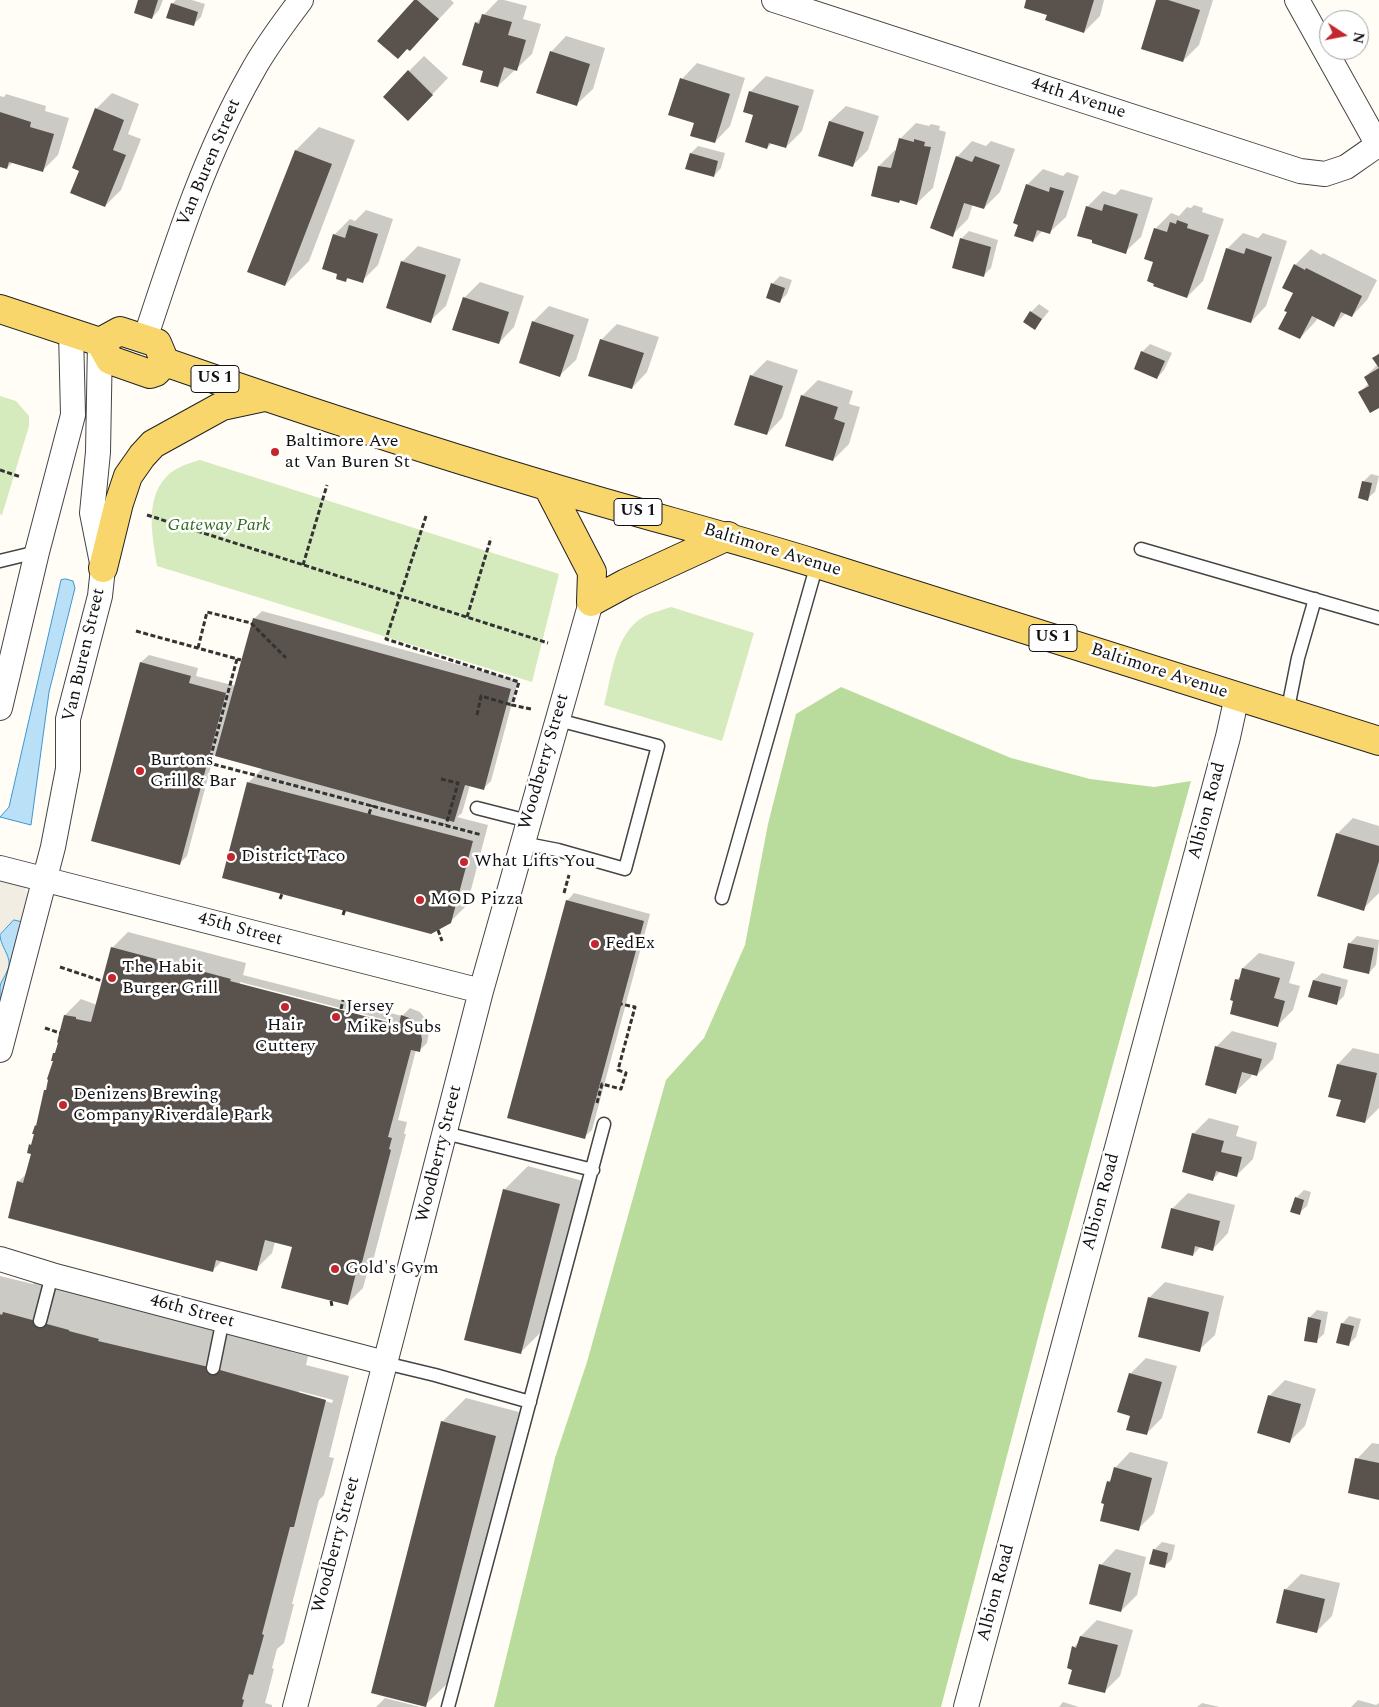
<!DOCTYPE html>
<html>
<head>
<meta charset="utf-8">
<style>
  body { margin:0 }
  #map { position:relative; width:1379px; height:1707px; overflow:hidden; background:#fffdf5; font-family:Spectral,serif }
  canvas { display:block }
  .north { position:absolute; left:1319px; top:10px; width:50px; height:50px; box-sizing:border-box; background:#fff; border:1px solid #a0a0a0; border-radius:50%; rotate:101deg; font-size:14px; font-weight:700; line-height:20px; text-align:center; color:#111 }
  .north::after { content:''; display:block; margin:auto; width:18px; height:22px; background:#c4262e; clip-path:polygon(50% 0,100% 100%,50% 72%,0 100%) }
</style>
</head>
<body>
<div id="map">
<canvas width="1379" height="1707"></canvas>
<div class="north">N</div>
</div>
<script>
const g = document.querySelector('canvas').getContext('2d');
g.lineJoin = 'round';
function fill(path, color) { g.fillStyle = color; g.fill(path, 'evenodd'); }
function strokePath(path, color, width, dash) { g.strokeStyle = color; g.lineWidth = width; g.lineCap = dash ? 'butt' : 'round'; g.setLineDash(dash || []); g.stroke(path); }
function write(font, color, halo, rows, align = 'center') {
  g.font = font + ' Spectral,serif'; g.lineWidth = 5; g.setLineDash([]); g.textBaseline = 'middle'; g.strokeStyle = halo; g.fillStyle = color; for (const [text, x, y, turn = 0] of rows) {
    g.save(); g.translate(x, y); g.rotate((+turn || 0) * Math.PI / 180); g.textAlign = isNaN(turn) ? turn : align; if (halo) g.strokeText(text, 0, 0); g.fillText(text, 0, 0); g.restore();
  }
}
fill(new Path2D(`
  M 0,396 L 16,401 L 29,416 L 29,426 L 2,515 L 0,514 Z
  M 200,460 L 559,574 L 532,682 L 157,566 C 153,538 144,501 166,477 C 174,468 189,463 200,460 Z
  M 671,607 L 754,633 L 722,741 L 604,705 C 612,675 615,632 645,616 C 653,612 663,610 671,607 Z`), '#d5ebbd');
fill(new Path2D(`
  M 841,687 L 1011,758 L 1090,779 L 1154,787 L 1191,781 L 1045,1311 L 941,1707 L 494,1707 L 555,1458 L 587,1362 L 666,1080 L 704,1038 L 745,945 L 768,824 L 796,714 Z`), '#b9dc9c');
fill(new Path2D(`
  M 0,882 L 25,888 L 32,900 L 27,923 L 14,920 L 0,935 Z
  M 0,942 L 5,948 L 9,962 L 7,972 L 0,984 Z`), '#f1ede2');
const water = new Path2D(`
  M 66,579 L 73,581 L 75,588 L 49,692 L 31,825 L 0,817 L 9,807 L 61,580 Z
  M 14,920 L 27,923 L 0,1022 C 0,1011 0,997 0,986 C 2,978 10,971 9,961 C 7,951 0,944 0,935 Z`);
fill(water, '#b9e0f7');
strokePath(water, '#3f96cf', 1);
fill(new Path2D(`
  M 139,0 L 163,0 L 159,10 L 152,18 Z
  M 176,0 L 192,0 L 205,4 L 201,17 L 193,25 L 172,4 Z
  M 416,0 L 451,0 L 454,3 L 410,50 Z
  M 498,0 L 504,0 L 527,6 L 523,19 L 541,24 L 532,54 L 498,86 L 484,70 L 476,23 Z
  M 1028,0 L 1104,0 L 1100,16 L 1084,32 L 1048,15 Z
  M 1158,0 L 1213,0 L 1199,45 L 1183,61 Z
  M 566,36 L 605,48 L 593,89 L 577,104 L 551,52 Z
  M 424,56 L 448,78 L 424,103 L 409,71 Z
  M 697,63 L 745,78 L 730,126 L 715,142 L 696,122 L 682,79 Z
  M 766,76 L 814,90 L 802,131 L 786,147 L 772,143 L 767,148 L 754,114 L 750,92 Z
  M 112,93 L 139,104 L 128,134 L 141,139 L 121,190 L 105,206 L 80,170 L 96,109 Z
  M 6,94 L 46,106 L 45,111 L 69,118 L 58,155 L 42,171 L 13,162 L 7,168 L 0,166 L 0,96 L 4,97 Z
  M 846,106 L 879,116 L 868,150 L 852,166 L 819,155 L 830,121 Z
  M 916,123 L 929,126 L 931,124 L 940,126 L 939,130 L 946,132 L 933,188 L 917,203 L 901,200 L 899,202 L 872,196 L 879,166 L 895,150 L 897,151 L 900,139 Z
  M 319,127 L 355,140 L 309,261 L 285,285 L 296,150 Z
  M 972,141 L 986,146 L 991,141 L 1015,149 L 1000,192 L 984,208 L 973,204 L 968,219 L 952,235 L 957,157 Z
  M 698,146 L 725,153 L 721,168 L 714,176 L 691,153 Z
  M 1043,169 L 1063,176 L 1067,172 L 1079,176 L 1066,217 L 1050,232 L 1043,230 L 1033,241 L 1027,185 Z
  M 1121,189 L 1153,198 L 1141,237 L 1125,252 L 1087,207 L 1103,191 L 1115,195 Z
  M 1194,205 L 1203,208 L 1202,212 L 1224,219 L 1203,281 L 1187,297 L 1155,261 L 1155,229 L 1171,213 L 1179,216 L 1187,207 L 1191,208 Z
  M 366,210 L 393,219 L 378,265 L 362,281 L 349,277 L 346,280 L 334,235 L 350,219 L 355,221 Z
  M 969,231 L 998,240 L 991,268 L 983,276 L 961,239 Z
  M 1243,233 L 1258,238 L 1263,233 L 1287,241 L 1266,306 L 1251,322 L 1227,249 Z
  M 418,246 L 461,259 L 446,306 L 430,321 L 402,262 Z
  M 1311,249 L 1321,255 L 1323,253 L 1377,280 L 1367,300 L 1352,316 L 1346,313 L 1333,326 L 1318,318 L 1315,322 L 1300,338 L 1295,293 L 1295,265 Z
  M 780,276 L 792,280 L 787,294 L 780,301 L 768,297 L 773,283 Z
  M 480,282 L 524,296 L 514,327 L 499,343 L 464,298 Z
  M 1039,304 L 1049,311 L 1035,328 L 1031,312 Z
  M 549,306 L 589,319 L 576,360 L 560,375 L 533,322 Z
  M 617,324 L 659,337 L 647,372 L 632,388 L 601,340 Z
  M 1150,344 L 1172,353 L 1164,370 L 1157,378 L 1142,352 Z
  M 1379,353 L 1379,406 L 1359,393 L 1369,383 L 1365,377 L 1378,364 L 1374,358 Z
  M 767,360 L 798,370 L 782,418 L 767,434 L 751,376 Z
  M 818,380 L 853,391 L 849,404 L 860,407 L 849,444 L 833,460 L 802,396 Z
  M 1371,474 L 1379,476 L 1375,492 L 1367,499 L 1363,482 Z
  M 262,611 L 518,681 L 491,781 L 483,789 L 470,785 L 462,813 L 457,817 L 488,825 L 467,905 L 450,922 L 223,878 L 249,782 L 263,768 L 214,755 L 187,856 L 179,864 L 93,840 L 141,662 L 149,655 L 198,668 L 196,676 L 236,686 L 254,619 Z
  M 1353,818 L 1379,826 L 1379,893 L 1363,909 L 1337,834 Z
  M 574,893 L 650,914 L 592,1130 L 584,1137 L 567,901 Z
  M 128,932 L 246,963 L 243,975 L 402,1016 L 410,1008 L 420,1012 L 427,1021 L 429,1032 L 427,1043 L 419,1051 L 416,1050 L 398,1120 L 407,1122 L 404,1134 L 406,1134 L 374,1257 L 370,1262 L 363,1288 L 347,1304 L 293,1247 L 275,1242 L 272,1253 L 256,1269 L 222,1261 L 213,1270 L 18,1182 L 27,1173 L 32,1154 L 29,1153 L 31,1145 L 33,1142 L 36,1126 L 38,1124 L 65,1015 L 81,999 L 97,1005 L 112,948 ZM 240,982 L 405,1025 L 404,1028 L 240,985 Z
  M 1357,936 L 1379,940 L 1376,965 L 1369,973 L 1350,943 Z
  M 1259,953 L 1295,962 L 1289,983 L 1300,986 L 1293,1010 L 1278,1025 L 1236,980 L 1242,975 L 1243,968 Z
  M 1322,973 L 1348,980 L 1344,996 L 1336,1004 L 1314,980 Z
  M 1232,1031 L 1277,1043 L 1273,1059 L 1257,1075 L 1252,1073 L 1251,1077 L 1235,1092 L 1206,1085 L 1217,1046 Z
  M 1353,1048 L 1379,1054 L 1379,1108 L 1365,1122 L 1342,1099 L 1338,1064 Z
  M 1209,1118 L 1239,1126 L 1236,1136 L 1257,1142 L 1253,1159 L 1237,1175 L 1221,1171 L 1213,1179 L 1193,1134 Z
  M 528,1166 L 583,1181 L 544,1329 L 520,1353 L 504,1190 Z
  M 1304,1190 L 1311,1192 L 1307,1206 L 1299,1213 L 1296,1198 Z
  M 1188,1193 L 1235,1205 L 1228,1233 L 1213,1249 L 1201,1246 L 1193,1255 L 1172,1209 Z
  M 48,1269 L 295,1337 L 291,1352 L 308,1356 L 306,1365 L 349,1376 L 329,1457 L 334,1458 L 324,1495 L 319,1500 L 292,1604 L 294,1604 L 284,1643 L 277,1649 L 272,1668 L 274,1669 L 265,1703 L 272,1705 L 272,1707 L 0,1707 L 0,1276 L 33,1284 ZM 299,1391 L 333,1400 L 332,1403 L 299,1394 Z
  M 1165,1282 L 1224,1296 L 1215,1335 L 1199,1350 L 1149,1298 Z
  M 1317,1310 L 1328,1312 L 1324,1334 L 1316,1341 L 1309,1318 Z
  M 1349,1316 L 1361,1319 L 1356,1337 L 1348,1345 L 1342,1324 Z
  M 1146,1358 L 1177,1366 L 1162,1418 L 1146,1434 L 1131,1415 L 1130,1374 Z
  M 1285,1380 L 1316,1389 L 1305,1426 L 1289,1442 L 1259,1433 L 1270,1395 Z
  M 466,1398 L 519,1412 L 449,1682 L 425,1705 L 442,1422 Z
  M 1372,1443 L 1379,1444 L 1379,1498 L 1357,1459 Z
  M 1130,1452 L 1168,1462 L 1154,1513 L 1138,1529 L 1105,1503 L 1108,1482 L 1112,1478 L 1115,1468 Z
  M 1162,1542 L 1175,1545 L 1172,1559 L 1165,1566 L 1154,1550 Z
  M 1116,1549 L 1146,1557 L 1137,1595 L 1121,1611 L 1101,1565 Z
  M 1301,1574 L 1340,1583 L 1332,1616 L 1316,1632 L 1285,1590 Z
  M 1097,1620 L 1133,1630 L 1120,1676 L 1104,1692 L 1074,1669 L 1074,1647 L 1080,1641 L 1081,1636 Z
  M 385,1698 L 420,1707 L 376,1707 Z
  M 1358,1700 L 1376,1705 L 1379,1703 L 1379,1707 L 1351,1707 Z
  M 1063,1702 L 1079,1707 L 1059,1707 Z
  M 1202,1703 L 1220,1707 L 1197,1707 Z`), '#0003');
fill(new Path2D(`
  M 138,0 L 158,0 L 152,19 L 134,13 Z
  M 414,0 L 417,0 L 439,19 L 410,51 L 407,49 L 398,59 L 377,41 Z
  M 1026,0 L 1094,0 L 1084,33 L 1045,20 L 1047,15 L 1024,8 Z
  M 1156,0 L 1168,0 L 1200,10 L 1183,62 L 1141,49 Z
  M 171,3 L 198,12 L 194,26 L 166,18 Z
  M 482,14 L 512,22 L 508,35 L 526,40 L 517,71 L 504,67 L 498,87 L 480,82 L 483,71 L 462,65 L 475,22 L 479,24 Z
  M 550,51 L 590,64 L 577,106 L 536,93 Z
  M 408,70 L 433,95 L 408,121 L 383,97 Z
  M 680,78 L 730,94 L 715,143 L 690,136 L 694,123 L 668,115 Z
  M 749,91 L 799,106 L 786,148 L 769,143 L 767,149 L 745,142 L 753,115 L 743,112 Z
  M 95,108 L 124,120 L 113,150 L 126,155 L 105,207 L 70,193 L 79,171 L 72,168 Z
  M 0,112 L 31,122 L 30,127 L 54,134 L 43,172 L 9,162 L 7,169 L 0,167 Z
  M 829,121 L 864,132 L 853,167 L 818,156 Z
  M 899,138 L 914,142 L 914,139 L 925,142 L 924,146 L 931,147 L 917,205 L 900,200 L 899,203 L 871,196 L 878,166 L 891,168 Z
  M 295,150 L 332,164 L 285,286 L 247,272 Z
  M 690,153 L 718,161 L 714,177 L 685,169 Z
  M 956,156 L 972,162 L 975,156 L 1000,165 L 984,209 L 964,203 L 953,237 L 930,228 Z
  M 1026,184 L 1049,192 L 1050,187 L 1064,191 L 1050,234 L 1037,230 L 1033,242 L 1014,236 L 1018,225 L 1013,223 Z
  M 1104,204 L 1138,214 L 1126,254 L 1092,243 L 1092,240 L 1077,236 L 1086,206 L 1102,211 Z
  M 1177,220 L 1188,224 L 1187,228 L 1209,235 L 1187,298 L 1153,286 L 1154,284 L 1147,281 L 1153,262 L 1144,259 L 1154,228 L 1167,232 L 1170,222 L 1176,224 Z
  M 349,225 L 378,234 L 363,283 L 347,278 L 346,282 L 336,279 L 337,274 L 322,269 L 333,234 L 345,238 Z
  M 960,238 L 991,247 L 984,277 L 952,268 Z
  M 1226,248 L 1244,254 L 1246,248 L 1272,257 L 1251,323 L 1207,309 Z
  M 401,261 L 446,275 L 431,323 L 386,308 Z
  M 1294,264 L 1305,270 L 1306,268 L 1362,296 L 1352,317 L 1341,312 L 1334,327 L 1312,316 L 1300,339 L 1278,329 L 1287,312 L 1284,311 L 1293,293 L 1282,288 Z
  M 771,283 L 785,288 L 780,303 L 766,298 Z
  M 463,297 L 509,312 L 499,344 L 452,330 Z
  M 1030,311 L 1042,319 L 1035,330 L 1023,322 Z
  M 532,321 L 574,335 L 560,377 L 519,363 Z
  M 600,339 L 644,353 L 632,389 L 588,376 Z
  M 1141,351 L 1165,361 L 1157,379 L 1134,369 Z
  M 1379,354 L 1379,408 L 1370,413 L 1358,392 L 1369,386 L 1364,377 L 1379,368 L 1372,358 Z
  M 750,375 L 783,386 L 767,435 L 734,425 Z
  M 801,395 L 838,407 L 834,419 L 845,423 L 833,461 L 785,446 Z
  M 1362,481 L 1372,483 L 1368,501 L 1358,498 Z
  M 253,618 L 511,689 L 484,790 L 465,785 L 454,822 L 215,756 Z
  M 140,662 L 191,676 L 189,683 L 226,693 L 180,865 L 91,841 Z
  M 247,782 L 473,841 L 451,923 L 431,934 L 222,878 Z
  M 1336,833 L 1379,846 L 1379,861 L 1364,911 L 1317,896 Z
  M 566,900 L 644,921 L 585,1139 L 507,1118 Z
  M 1348,943 L 1374,948 L 1369,974 L 1343,968 Z
  M 111,947 L 231,979 L 230,981 L 399,1025 L 401,1015 L 412,1019 L 420,1028 L 422,1040 L 420,1052 L 411,1050 L 388,1137 L 392,1138 L 389,1149 L 391,1150 L 359,1274 L 356,1273 L 348,1305 L 281,1288 L 292,1247 L 265,1240 L 257,1271 L 216,1260 L 213,1272 L 8,1218 L 17,1181 L 23,1183 L 31,1154 L 27,1153 L 29,1144 L 31,1145 L 34,1134 L 32,1134 L 35,1125 L 36,1126 L 44,1090 L 46,1090 L 48,1080 L 47,1079 L 53,1061 L 51,1061 L 53,1053 L 55,1053 L 58,1043 L 57,1042 L 64,1015 L 76,1017 L 76,1019 L 91,1022 Z
  M 1242,968 L 1280,978 L 1274,998 L 1285,1001 L 1278,1027 L 1230,1014 L 1233,1001 L 1230,1000 L 1235,979 L 1239,980 Z
  M 1313,980 L 1341,987 L 1337,1005 L 1308,997 Z
  M 1215,1046 L 1262,1059 L 1257,1076 L 1242,1072 L 1236,1094 L 1205,1085 Z
  M 1337,1064 L 1377,1073 L 1365,1123 L 1336,1116 L 1341,1100 L 1328,1097 Z
  M 1192,1133 L 1224,1141 L 1221,1152 L 1242,1157 L 1237,1177 L 1216,1171 L 1213,1181 L 1182,1172 Z
  M 503,1189 L 560,1204 L 521,1354 L 464,1340 Z
  M 1295,1197 L 1304,1200 L 1300,1215 L 1290,1212 Z
  M 1171,1208 L 1220,1221 L 1213,1251 L 1195,1246 L 1193,1256 L 1161,1248 Z
  M 1148,1297 L 1209,1312 L 1200,1352 L 1138,1337 Z
  M 3,1312 L 69,1330 L 69,1331 L 99,1339 L 98,1341 L 213,1368 L 326,1400 L 294,1527 L 290,1527 L 262,1634 L 264,1635 L 253,1675 L 249,1674 L 242,1699 L 244,1700 L 242,1707 L 0,1707 L 0,1314 L 2,1315 Z
  M 1308,1317 L 1321,1320 L 1317,1343 L 1304,1341 Z
  M 1341,1323 L 1354,1326 L 1349,1346 L 1336,1343 Z
  M 1129,1373 L 1162,1382 L 1147,1435 L 1126,1430 L 1130,1416 L 1117,1412 Z
  M 1268,1395 L 1301,1404 L 1290,1443 L 1257,1433 Z
  M 441,1421 L 496,1436 L 426,1707 L 371,1693 Z
  M 1355,1458 L 1379,1463 L 1379,1500 L 1348,1493 Z
  M 1114,1467 L 1152,1478 L 1139,1531 L 1100,1521 L 1104,1504 L 1101,1503 L 1107,1481 L 1110,1482 Z
  M 1153,1549 L 1168,1553 L 1165,1568 L 1149,1564 Z
  M 1099,1564 L 1131,1573 L 1121,1612 L 1089,1604 Z
  M 1284,1589 L 1325,1599 L 1317,1633 L 1276,1623 Z
  M 1080,1636 L 1118,1645 L 1105,1693 L 1068,1684 L 1072,1670 L 1067,1668 L 1072,1646 L 1076,1648 Z`), '#5a524d');
const service = new Path2D(`
  M 1141,549 L 1379,618
  M 0,561 L 37,552
  M 1287,713 L 1298,658 L 1315,599
  M 477,808 L 528,821
  M 522,843 L 558,850 L 625,869 L 658,746 L 558,720
  M 722,898 L 817,564
  M 445,1133 L 593,1170
  M 40,1321 L 52,1275
  M 385,1363 L 435,1375 L 530,1402
  M 213,1368 L 223,1319
  M 448,1707 L 604,1124`);
const minor = new Path2D(`
  M 774,0 L 1300,171 L 1325,174 L 1346,167 L 1379,144
  M 1297,0 L 1379,147
  M 145,339 C 175,248 204,156 252,72 C 266,46 284,23 301,0
  M 0,708 L 37,552 L 73,415 L 71,332
  M 0,868 L 481,991
  M 0,1050 L 53,847 L 68,769 L 68,719 L 100,596 L 103,568 L 92,513 L 98,452 L 100,342
  M 0,1259 L 52,1275 L 385,1363
  M 295,1707 L 395,1325 L 481,991 L 591,602
  M 966,1707 L 1228,737 L 1237,696`);
const primary = new Path2D(`
  M 0,309 L 100,342 L 110,360 L 150,374 L 156,372 L 165,362
  M 100,342 L 120,331 L 157,343 L 165,362 C 291,406 419,448 547,486 C 636,513 727,536 817,564 L 1379,741
  M 548,487 L 592,572 L 591,602 L 626,583 L 728,536
  M 103,568 L 119,503 L 128,476 L 142,456 L 153,444 L 222,406 L 264,397`);
strokePath(service, '#444', 15);
strokePath(minor, '#444', 26);
strokePath(primary, '#222', 30);
strokePath(new Path2D(`
  M 0,470 L 21,477
  M 147,515 L 548,643
  M 426,516 L 386,639 L 519,682 L 512,705 L 531,709
  M 303,565 L 327,485
  M 467,617 L 491,538
  M 136,631 L 241,660
  M 198,648 L 207,612 L 251,623 L 286,658
  M 237,659 L 209,763 L 482,835
  M 477,715 L 481,696 L 512,705
  M 441,779 L 458,783 L 446,825
  M 369,814 L 372,805
  M 564,893 L 569,875
  M 280,899 L 282,894
  M 343,915 L 345,909
  M 438,930 L 442,941
  M 60,967 L 102,981
  M 341,1009 L 343,1000
  M 45,1028 L 60,1033
  M 597,1103 L 602,1084 L 621,1089 L 626,1073 L 618,1070 L 635,1007 L 621,1004
  M 331,1301 L 332,1306`), '#333', 3, [5, 2.5]);
strokePath(service, '#fff', 12);
strokePath(minor, '#fff', 24);
strokePath(primary, '#f9d66b', 28);
for (const [x, y, r, color] of [
  [275,452,5,"#c4262e"],
  [140,771,5,"#c4262e"],
  [231,857,5,"#c4262e"],
  [464,862,5,"#c4262e"],
  [420,900,5,"#c4262e"],
  [595,944,5,"#c4262e"],
  [112,978,5,"#c4262e"],
  [285,1007,5,"#c4262e"],
  [336,1017,5,"#c4262e"],
  [63,1105,5,"#c4262e"],
  [335,1269,5,"#c4262e"]
]) { const dot = new Path2D(); dot.arc(x, y, r, 0, 2 * Math.PI); g.fillStyle = color; g.fill(dot); strokePath(dot, '#fff', 2); }
for (const [x, y, w] of [
  [215,379,48],
  [638,512,48],
  [1053,638,48]
]) { const box = new Path2D(); box.roundRect(x - w / 2, y - 13.5, w, 27, 4); g.fillStyle = '#fff'; g.fill(box); strokePath(box, '#111', 1); }
write('bold 16px', '#111', null, [
  ["US 1",215,379],
  ["US 1",638,512],
  ["US 1",1053,638]
]);
write('18px', '#111', '#fff', [
  ["44th Avenue",1078,99,18],
  ["Van Buren Street",210,163,-67],
  ["Baltimore Avenue",772,551,17],
  ["Van Buren Street",85,655,-77],
  ["Baltimore Avenue",1159,672,18],
  ["Woodberry Street",545,762,-74],
  ["Albion Road",1208,811,-75],
  ["45th Street",240,930,15],
  ["Woodberry Street",440,1154,-76],
  ["Albion Road",1102,1202,-75],
  ["46th Street",192,1312,15],
  ["Woodberry Street",337,1545,-75],
  ["Albion Road",997,1593,-75]
]);
write('18px', '#111', '#fff', [
  ["Baltimore Ave",285,442],
  ["at Van Buren St",285,463],
  ["Burtons",150,761],
  ["Grill & Bar",150,782],
  ["District Taco",241,857],
  ["What Lifts You",474,862],
  ["MOD Pizza",430,900],
  ["FedEx",605,944],
  ["The Habit",122,968],
  ["Burger Grill",122,989],
  ["Jersey",346,1007],
  ["Mike's Subs",346,1028],
  ["Hair",285,1026,"center"],
  ["Cuttery",285,1047,"center"],
  ["Denizens Brewing",73,1095],
  ["Company Riverdale Park",73,1116],
  ["Gold's Gym",345,1269]
], 'left');
write('italic 18px', '#2f6b1f', '#fff', [
  ["Gateway Park",219,526]
]);
</script>
</body>
</html>
